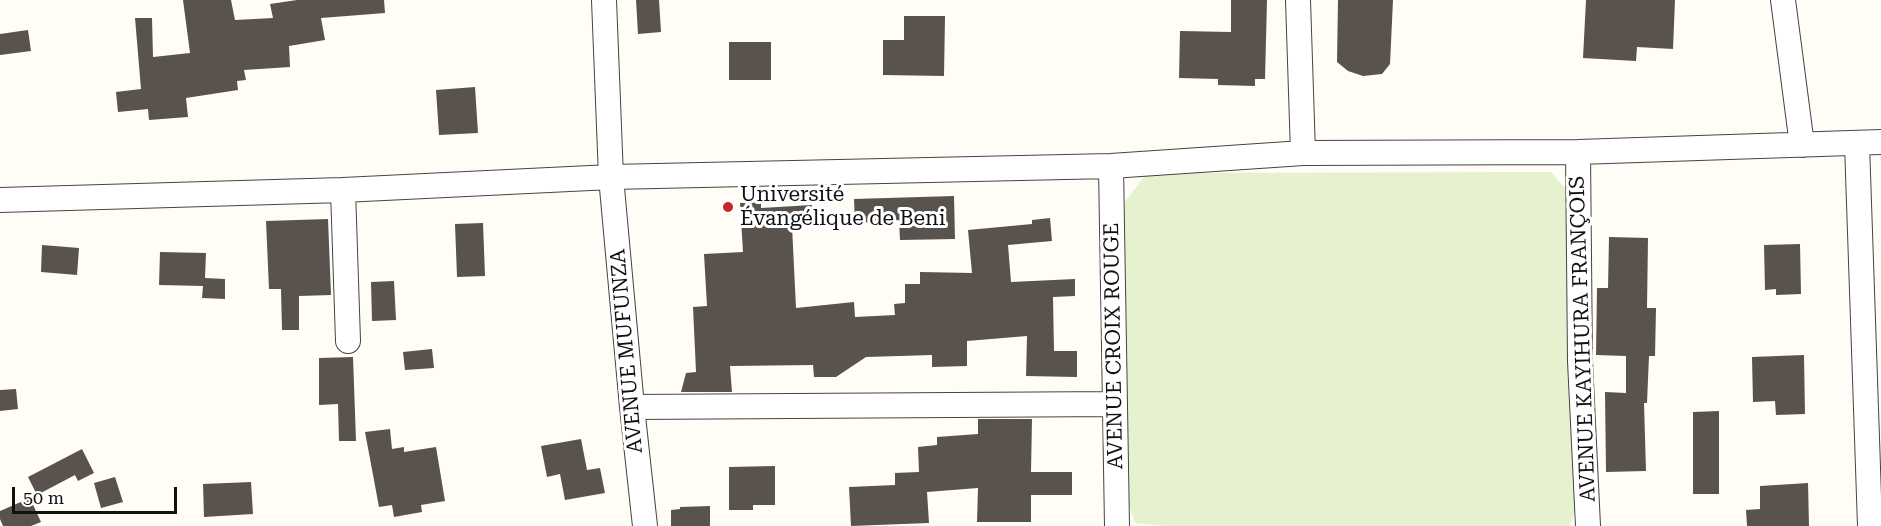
<!DOCTYPE html>
<html>
<head>
<meta charset="utf-8">
<style>
  body { margin:0 }
  #map { position:relative; width:1881px; height:526px; overflow:hidden; background:#fffdf5; font-family:"Roboto Serif",serif }
  canvas { display:block }
  .scale { position:absolute; left:12px; top:487px; width:165px; height:27px; box-sizing:border-box; border:3px solid #111; border-top:0; padding-left:8px; font-size:18px; line-height:21px; white-space:nowrap; color:#111; -webkit-text-stroke:4px #fff; paint-order:stroke }
</style>
</head>
<body>
<div id="map">
<canvas width="1881" height="526"></canvas>
<div class="scale">50 m</div>
</div>
<script>
const g = document.querySelector('canvas').getContext('2d');
g.lineJoin = 'round';
function fill(path, color) { g.fillStyle = color; g.fill(path, 'evenodd'); }
function strokePath(path, color, width, dash) { g.strokeStyle = color; g.lineWidth = width; g.lineCap = dash ? 'butt' : 'round'; g.setLineDash(dash || []); g.stroke(path); }
function write(font, color, halo, rows, align = 'center') {
  g.font = font + ' "Roboto Serif",serif'; g.lineWidth = 6; g.setLineDash([]); g.textBaseline = 'middle'; g.strokeStyle = halo; g.fillStyle = color; for (const [text, x, y, turn = 0] of rows) {
    g.save(); g.translate(x, y); g.rotate((+turn || 0) * Math.PI / 180); g.textAlign = isNaN(turn) ? turn : align; if (halo) g.strokeText(text, 0, 0); g.fillText(text, 0, 0); g.restore();
  }
}
fill(new Path2D(`
  M 1551,172 L 1569,193 L 1582,492 L 1570,526 L 1165,526 L 1135,523 L 1123,487 L 1120,208 L 1147,173 Z`), '#e6f2cf');
fill(new Path2D(`
  M 183,0 L 231,0 L 235,20 L 273,18 L 270,4 L 297,0 L 384,0 L 385,13 L 321,18 L 325,40 L 289,46 L 290,67 L 244,70 L 246,80 L 237,81 L 238,90 L 186,98 L 188,117 L 149,120 L 148,109 L 118,112 L 116,92 L 141,89 L 135,18 L 152,18 L 153,57 L 190,53 Z
  M 636,0 L 659,0 L 661,32 L 638,34 Z
  M 1231,0 L 1267,0 L 1265,79 L 1255,79 L 1255,86 L 1218,85 L 1218,79 L 1179,78 L 1180,31 L 1231,32 Z
  M 1338,0 L 1393,0 L 1390,64 L 1382,74 L 1363,76 L 1348,71 L 1337,62 Z
  M 1586,0 L 1675,0 L 1673,49 L 1637,47 L 1636,61 L 1583,58 Z
  M 904,16 L 945,16 L 944,76 L 883,75 L 883,40 L 904,40 Z
  M 28,30 L 31,51 L 0,55 L 0,34 Z
  M 729,42 L 771,42 L 771,80 L 729,80 Z
  M 475,87 L 478,133 L 439,135 L 436,90 Z
  M 954,196 L 955,239 L 900,240 L 899,220 L 855,223 L 854,199 Z
  M 761,202 L 761,208 L 812,205 L 813,225 L 792,226 L 796,308 L 854,302 L 855,317 L 895,315 L 894,304 L 905,303 L 905,284 L 920,284 L 920,272 L 972,273 L 968,230 L 1032,224 L 1032,220 L 1050,218 L 1052,241 L 1008,245 L 1011,282 L 1075,279 L 1075,296 L 1053,297 L 1054,351 L 1077,351 L 1077,377 L 1026,376 L 1027,336 L 967,341 L 967,366 L 932,367 L 932,355 L 866,357 L 836,377 L 814,377 L 813,365 L 730,366 L 732,392 L 681,392 L 686,373 L 696,372 L 693,307 L 707,306 L 704,254 L 743,252 L 740,203 Z
  M 328,219 L 331,295 L 299,296 L 299,330 L 282,330 L 281,289 L 269,289 L 266,221 Z
  M 483,223 L 485,276 L 457,277 L 455,224 Z
  M 1609,237 L 1648,238 L 1647,308 L 1656,308 L 1655,356 L 1649,356 L 1647,403 L 1644,403 L 1646,471 L 1606,472 L 1605,392 L 1626,393 L 1626,356 L 1596,355 L 1597,288 L 1608,288 Z
  M 1800,244 L 1801,294 L 1776,295 L 1776,289 L 1765,290 L 1764,245 Z
  M 42,245 L 79,248 L 77,275 L 41,272 Z
  M 160,252 L 206,253 L 205,278 L 225,279 L 225,299 L 202,298 L 203,286 L 159,285 Z
  M 394,281 L 396,320 L 372,321 L 371,282 Z
  M 432,349 L 434,368 L 405,370 L 403,352 Z
  M 1804,355 L 1805,414 L 1776,415 L 1775,401 L 1753,402 L 1752,357 Z
  M 353,357 L 356,441 L 339,441 L 338,404 L 319,405 L 319,358 Z
  M 16,389 L 18,409 L 0,411 L 0,390 Z
  M 1719,411 L 1719,494 L 1693,494 L 1693,412 Z
  M 978,419 L 1032,419 L 1031,472 L 1072,472 L 1072,495 L 1031,495 L 1031,522 L 977,522 L 978,488 L 927,492 L 929,523 L 851,526 L 849,487 L 895,485 L 895,473 L 919,472 L 918,447 L 937,445 L 937,437 L 978,434 Z
  M 390,429 L 392,449 L 404,447 L 404,452 L 436,447 L 445,501 L 421,505 L 422,512 L 394,517 L 392,505 L 379,507 L 365,432 Z
  M 581,439 L 587,470 L 600,468 L 605,493 L 565,500 L 560,474 L 547,477 L 541,446 Z
  M 82,449 L 94,473 L 78,481 L 75,475 L 37,495 L 28,477 Z
  M 775,466 L 775,505 L 753,505 L 753,510 L 729,510 L 729,467 Z
  M 115,477 L 123,502 L 101,508 L 94,483 Z
  M 251,482 L 253,514 L 204,517 L 203,484 Z
  M 1808,483 L 1809,526 L 1747,526 L 1746,510 L 1760,509 L 1760,486 Z
  M 30,498 L 41,522 L 31,526 L 3,526 L 0,519 L 0,511 Z
  M 710,506 L 710,526 L 671,526 L 671,510 L 680,509 L 680,507 Z`), '#5a524d');
const minor = new Path2D(`
  M 604,0 L 611,177 L 632,407 L 645,526
  M 1298,0 L 1303,153
  M 1783,0 L 1802,145
  M 1857,144 L 1870,526
  M 1578,152 L 1580,361 L 1588,526
  M 1111,166 L 1117,526
  M 343,190 L 348,341
  M 0,200 L 343,190 L 611,177 L 1111,166 L 1303,153 L 1578,152 L 1881,142
  M 632,407 L 1115,404`);
strokePath(minor, '#444', 26);
strokePath(minor, '#fff', 24);
for (const [x, y, r, color] of [
  [728,207,6,"#c4262e"]
]) { const dot = new Path2D(); dot.arc(x, y, r, 0, 2 * Math.PI); g.fillStyle = color; g.fill(dot); strokePath(dot, '#fff', 2); }
write('21px', '#111', '#fff', [
  ["Université",740,195],
  ["Évangélique de Beni",740,219]
], 'left');
write('21px', '#111', '#fff', [
  ["AVENUE KAYIHURA FRANÇOIS",1583,339,-92],
  ["AVENUE CROIX ROUGE",1114,346,-91],
  ["AVENUE MUFUNZA",627,351,-95]
]);
</script>
</body>
</html>
